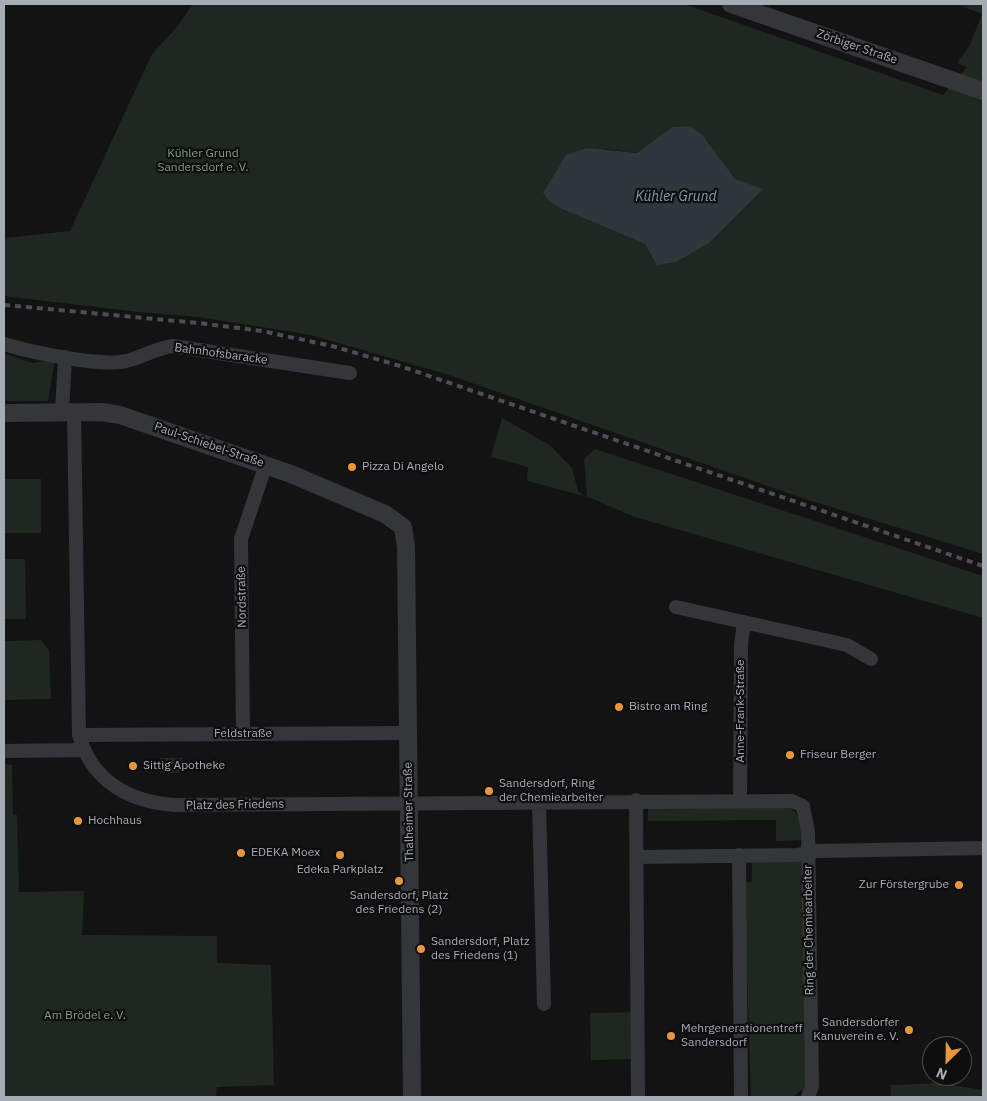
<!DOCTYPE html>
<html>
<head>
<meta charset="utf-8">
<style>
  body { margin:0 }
  #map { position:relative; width:987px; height:1101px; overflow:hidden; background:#131314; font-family:"IBM Plex Sans",sans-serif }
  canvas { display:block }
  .frame { position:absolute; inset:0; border:5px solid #a5acb4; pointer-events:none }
  .north { position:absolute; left:922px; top:1036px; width:50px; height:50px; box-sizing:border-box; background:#0e0e0f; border:1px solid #4a4d51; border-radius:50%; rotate:203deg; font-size:14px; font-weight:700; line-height:20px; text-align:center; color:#a5acb4 }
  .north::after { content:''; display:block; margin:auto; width:18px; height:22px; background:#e69739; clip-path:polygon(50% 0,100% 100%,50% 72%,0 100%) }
</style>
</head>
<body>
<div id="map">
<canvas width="987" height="1101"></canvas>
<div class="frame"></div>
<div class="north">N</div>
</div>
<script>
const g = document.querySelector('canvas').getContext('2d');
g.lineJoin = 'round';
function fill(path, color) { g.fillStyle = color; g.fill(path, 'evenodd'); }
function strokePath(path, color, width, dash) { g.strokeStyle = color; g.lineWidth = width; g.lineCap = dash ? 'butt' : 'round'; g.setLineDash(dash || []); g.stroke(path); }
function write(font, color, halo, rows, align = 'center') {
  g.font = font + ' "IBM Plex Sans",sans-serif'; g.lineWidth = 4.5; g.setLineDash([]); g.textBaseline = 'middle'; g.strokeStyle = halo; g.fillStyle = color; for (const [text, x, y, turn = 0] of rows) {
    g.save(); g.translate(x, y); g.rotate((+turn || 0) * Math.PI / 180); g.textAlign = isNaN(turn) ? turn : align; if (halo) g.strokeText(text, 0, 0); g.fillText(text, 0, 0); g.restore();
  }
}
fill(new Path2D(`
  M 193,4 L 684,4 L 943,95 L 967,67 L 957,63 L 970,45 L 982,14 L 957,4 L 983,4 L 983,554 L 802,498 L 449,375 L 311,335 L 199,317 L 138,312 L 4,296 L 4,238 L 70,231 L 152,54 L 176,28 ZM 672,127 L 720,161 L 735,179 L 762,190 L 645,244 L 562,209 L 606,149 L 637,153 Z
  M 4,353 L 32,363 L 55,360 L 48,401 L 4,401 Z
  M 502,418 L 551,446 L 572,468 L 578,491 L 587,497 L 584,459 L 595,449 L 983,576 L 983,618 L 635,517 L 588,497 L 527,481 L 528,467 L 491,457 Z
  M 4,479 L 41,479 L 41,533 L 4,533 Z
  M 4,559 L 25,559 L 26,619 L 4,619 Z
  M 41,640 L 49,650 L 51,699 L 4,700 L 4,641 Z
  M 160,758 L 182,758 L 182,773 L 160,773 Z
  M 4,764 L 12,765 L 13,814 L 17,815 L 19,892 L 84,891 L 82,935 L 217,936 L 217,963 L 271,965 L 274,1085 L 217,1087 L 216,1097 L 4,1097 Z
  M 648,805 L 785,805 C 801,813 801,823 802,840 L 776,841 L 776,820 L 648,821 Z
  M 803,859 L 805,1083 L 803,1089 L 793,1097 L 751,1097 L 744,882 L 752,882 L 752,861 Z
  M 637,1012 L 638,1059 L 591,1060 L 590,1013 Z
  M 939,1083 L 983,1090 L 983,1097 L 890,1097 L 891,1085 Z`), '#1f2720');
fill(new Path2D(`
  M 690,126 L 703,136 L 735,179 L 763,189 L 709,243 L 676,262 L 657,265 L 645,244 L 562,209 L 549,201 L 543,193 L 566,155 L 587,148 L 637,153 L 672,127 Z`), '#2d373c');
strokePath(new Path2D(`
  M 4,344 C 30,352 100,367 126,361 C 142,358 155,348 173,346 L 350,373
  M 62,411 L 65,357
  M 74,411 L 79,735 C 92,782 130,802 175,805 L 792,801 L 803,806 L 808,832 L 812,1086 L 808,1097
  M 676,607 L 847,645 L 871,659
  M 243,734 L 241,539 L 266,464
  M 79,735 L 408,733
  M 4,751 L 83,750
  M 636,800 L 638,1097
  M 740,800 L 741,645 L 744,622
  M 539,802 L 544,1004
  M 739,855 L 741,1097
  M 637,857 L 797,855 L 817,851 L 983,848`), '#343639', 14);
strokePath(new Path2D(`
  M 731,4 L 983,91
  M 4,413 L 102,412 L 120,415 L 291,474 L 385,514 L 403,527 L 406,547 L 412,1097`), '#343639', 18);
strokePath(new Path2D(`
  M 4,305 L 199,323 L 262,331 L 332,346 L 400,366 L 983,566`), '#4b4e52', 4, [6, 5]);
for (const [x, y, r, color] of [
  [352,467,5,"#e69739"],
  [619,707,5,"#e69739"],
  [790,755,5,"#e69739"],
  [133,766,5,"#e69739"],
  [489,791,5,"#e69739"],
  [78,821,5,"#e69739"],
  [241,853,5,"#e69739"],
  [340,855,5,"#e69739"],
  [399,881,5,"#e69739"],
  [959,885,5,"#e69739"],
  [421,949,5,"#e69739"],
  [909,1030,5,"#e69739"],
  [671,1036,5,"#e69739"]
]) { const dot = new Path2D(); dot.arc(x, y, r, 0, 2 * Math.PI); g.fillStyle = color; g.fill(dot); strokePath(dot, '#0e0e0f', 2); }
write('12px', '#a5acb4', '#0e0e0f', [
  ["Zörbiger Straße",857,47,19],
  ["Bahnhofsbaracke",221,354,8],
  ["Paul-Schiebel-Straße",209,445,19],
  ["Nordstraße",242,597,-91],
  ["Anne-Frank-Straße",741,711,-90],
  ["Feldstraße",243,734],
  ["Platz des Friedens",235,805,-1],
  ["Thalheimer Straße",409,812,-91],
  ["Ring der Chemiearbeiter",809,930,-91]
]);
write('12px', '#7f9e7d', '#0e0e0f', [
  ["Kühler Grund",203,154],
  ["Sandersdorf e. V.",203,168],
  ["Am Brödel e. V.",85,1016]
]);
write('12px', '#a5acb4', '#0e0e0f', [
  ["Pizza Di Angelo",362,467],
  ["Bistro am Ring",629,707],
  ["Friseur Berger",800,755],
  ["Sittig Apotheke",143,766],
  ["Sandersdorf, Ring",499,784],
  ["der Chemiearbeiter",499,798],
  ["Hochhaus",88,821],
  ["EDEKA Moex",251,853],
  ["Edeka Parkplatz",340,870,"center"],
  ["Zur Förstergrube",949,885,"right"],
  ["Sandersdorf, Platz",399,896,"center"],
  ["des Friedens (2)",399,910,"center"],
  ["Sandersdorf, Platz",431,942],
  ["des Friedens (1)",431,956],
  ["Sandersdorfer",899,1023,"right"],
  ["Kanuverein e. V.",899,1037,"right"],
  ["Mehrgenerationentreff",681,1029],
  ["Sandersdorf",681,1043]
], 'left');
write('italic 14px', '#7e9dad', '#0e0e0f', [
  ["Kühler Grund",676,197]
]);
</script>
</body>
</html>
